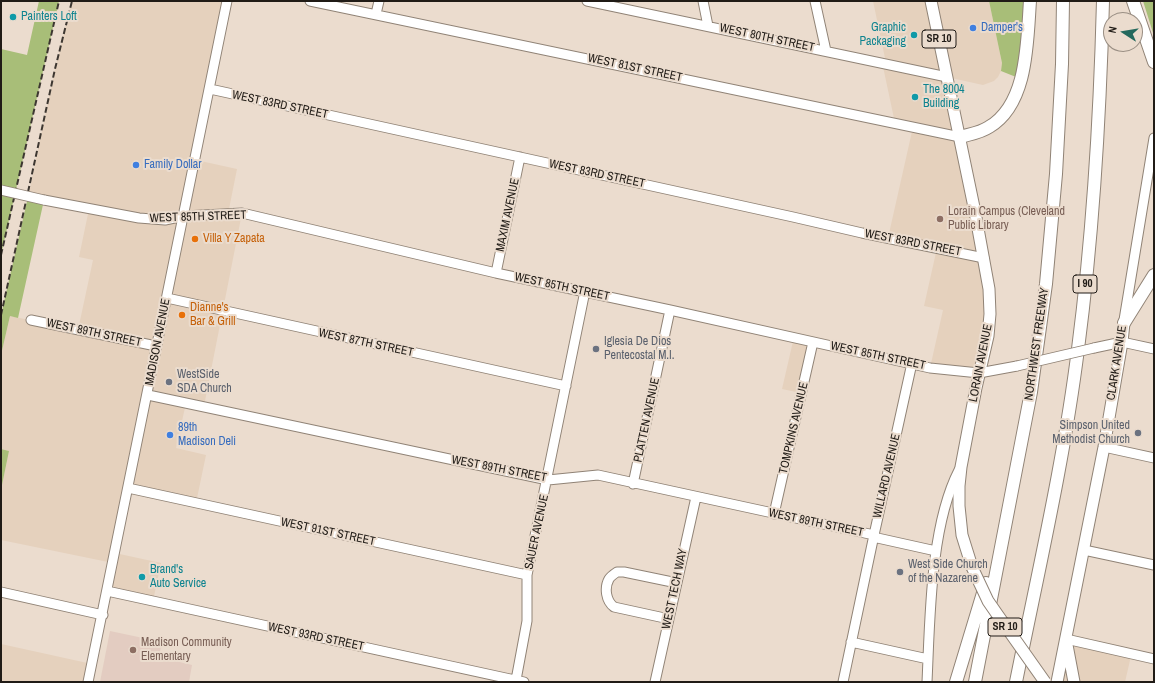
<!DOCTYPE html>
<html>
<head>
<meta charset="utf-8">
<style>
  body { margin:0 }
  #map { position:relative; width:1155px; height:683px; overflow:hidden; background:#ebdcce; font-family:"Archivo Narrow",sans-serif }
  canvas { display:block }
  .frame { position:absolute; inset:0; border:2px solid #201b16; pointer-events:none }
  .north { position:absolute; left:1103px; top:12px; width:40px; height:40px; box-sizing:border-box; background:#ebdcce; border:1px solid #9a8f84; border-radius:50%; rotate:282deg; font-size:11px; font-weight:700; line-height:16px; text-align:center; color:#201b16 }
  .north::after { content:''; display:block; margin:auto; width:14px; height:18px; background:#24695d; clip-path:polygon(50% 0,100% 100%,50% 72%,0 100%) }
</style>
</head>
<body>
<div id="map">
<canvas width="1155" height="683"></canvas>
<div class="frame"></div>
<div class="north">N</div>
</div>
<script>
const g = document.querySelector('canvas').getContext('2d');
g.lineJoin = 'round';
function fill(path, color) { g.fillStyle = color; g.fill(path, 'evenodd'); }
function strokePath(path, color, width, dash) { g.strokeStyle = color; g.lineWidth = width; g.lineCap = dash ? 'butt' : 'round'; g.setLineDash(dash || []); g.stroke(path); }
function write(font, color, halo, rows, align = 'center') {
  g.font = font + ' "Archivo Narrow",sans-serif'; g.lineWidth = 4; g.setLineDash([]); g.textBaseline = 'middle'; g.strokeStyle = halo; g.fillStyle = color; for (const [text, x, y, turn = 0] of rows) {
    g.save(); g.translate(x, y); g.rotate((+turn || 0) * Math.PI / 180); g.textAlign = isNaN(turn) ? turn : align; if (halo) g.strokeText(text, 0, 0); g.fillText(text, 0, 0); g.restore();
  }
}
fill(new Path2D(`
  M 72,1 L 227,1 L 196,160 L 237,169 L 228,214 L 242,213 L 204,406 L 186,403 L 176,448 L 206,455 L 196,503 L 128,488 L 115,553 L 161,563 L 153,601 L 107,591 L 113,563 L 1,540 L 1,490 L 9,451 L 1,449 L 1,355 L 10,316 L 78,330 L 93,260 L 79,257 L 89,209 L 28,197 L 55,69 Z
  M 873,1 L 989,1 L 1002,63 L 1001,71 L 998,77 L 994,81 L 983,85 L 947,77 L 989,289 L 979,373 L 930,368 L 943,310 L 924,306 L 937,248 L 888,238 L 913,127 L 895,123 L 882,62 L 886,63 Z
  M 794,337 L 813,342 L 801,393 L 782,389 Z
  M 1068,642 L 1131,656 L 1125,682 L 1061,682 Z
  M 1,644 L 92,664 L 88,682 L 1,682 Z`), '#e5d1bd');
fill(new Path2D(`
  M 110,631 L 162,642 L 159,657 L 192,665 L 189,682 L 100,682 Z`), '#e3ccc1');
fill(new Path2D(`
  M 39,1 L 59,1 L 1,255 L 1,49 L 27,55 Z
  M 989,1 L 1030,1 L 1021,79 L 1001,71 L 1002,63 Z
  M 1143,1 L 1154,1 L 1154,36 Z
  M 28,197 L 44,200 L 18,318 L 10,316 L 1,355 L 1,315 Z
  M 1,449 L 9,451 L 1,490 Z`), '#a8be78');
const minor = new Path2D(`
  M 310,1 L 960,137
  M 587,1 L 947,77
  M 703,1 L 708,26
  M 815,1 L 826,51
  M 376,14 L 379,1
  M 210,89 L 793,217 L 862,233 L 984,258
  M 44,200 L 139,218 L 165,220 L 184,216 L 242,213 L 496,273 L 670,310 L 930,368 L 979,373 L 1017,366
  M 496,273 L 520,157
  M 167,298 L 566,386
  M 31,320 L 156,346
  M 1124,320 L 1154,138
  M 1094,348 L 1122,342 L 1154,349
  M 148,395 L 548,480 L 598,475 L 874,535
  M 1104,447 L 1154,458
  M 633,484 L 670,310
  M 128,488 L 527,575
  M 774,514 L 813,342
  M 873,537 L 936,551
  M 1084,550 L 1154,565
  M 107,591 L 524,682
  M 1,592 L 103,615
  M 669,619 L 614,607 C 606,601 604,588 609,579 C 611,576 614,574 617,572 L 624,572 L 677,583
  M 1066,639 L 1154,659
  M 851,642 L 928,659
  M 516,680 L 527,621 L 527,575 L 585,291
  M 88,682 L 227,1
  M 655,682 L 696,497
  M 843,682 L 874,535 L 912,363
  M 927,682 C 930,619 930,526 959,470`);
const major = new Path2D(`
  M 931,1 L 975,212 L 989,289 L 990,314 L 988,336 L 976,388 L 961,467 L 959,486 L 959,506 L 962,535 L 972,567
  M 1067,645 L 1074,682
  M 1057,682 L 1104,447 L 1122,342 L 1124,323`);
const highway = new Path2D(`
  M 1133,1 L 1154,62
  M 960,137 C 970,134 980,133 989,127 C 1028,104 1027,42 1030,1
  M 1124,323 L 1154,275
  M 956,682 L 986,583
  M 975,682 L 1031,392 L 1046,284 L 1056,174 L 1062,64 L 1063,1
  M 1016,682 C 1038,572 1064,461 1078,349 C 1093,234 1100,117 1103,1`);
strokePath(minor, '#908376', 11);
strokePath(major, '#908376', 13);
strokePath(highway, '#908376', 14);
strokePath(minor, '#fff', 9);
strokePath(major, '#fff', 11);
strokePath(highway, '#fff', 12);
strokePath(new Path2D(`
  M 1,255 L 59,1
  M 1,315 L 55,69 L 72,1`), '#3d3731', 2, [6, 3]);
const minorBridge = new Path2D(`
  M 1,190 L 44,200
  M 1017,366 L 1094,348`);
const majorBridge = new Path2D(`
  M 972,567 L 988,601 L 997,614 L 1045,682`);
strokePath(minorBridge, '#908376', 11, []);
strokePath(majorBridge, '#908376', 13, []);
strokePath(minorBridge, '#fff', 9);
strokePath(majorBridge, '#fff', 11);
for (const [x, y, r, color] of [
  [13,17,4,"#0f9aa8"],
  [973,28,4,"#3f7fe0"],
  [914,35,4,"#0f9aa8"],
  [915,97,4,"#0f9aa8"],
  [136,165,4,"#3f7fe0"],
  [940,219,4,"#8d6e63"],
  [195,239,4,"#e8710a"],
  [182,315,4,"#e8710a"],
  [596,349,4,"#6b7280"],
  [169,382,4,"#6b7280"],
  [1138,433,4,"#6b7280"],
  [170,435,4,"#3f7fe0"],
  [900,572,4,"#6b7280"],
  [142,577,4,"#0f9aa8"],
  [133,650,4,"#8d6e63"]
]) { const dot = new Path2D(); dot.arc(x, y, r, 0, 2 * Math.PI); g.fillStyle = color; g.fill(dot); strokePath(dot, '#ebdcce', 1.5); }
for (const [x, y, w] of [
  [939,39,34],
  [1085,284,24],
  [1005,627,34]
]) { const box = new Path2D(); box.roundRect(x - w / 2, y - 9, w, 18, 3); g.fillStyle = '#ebdcce'; g.fill(box); strokePath(box, '#201b16', 1); }
write('bold 11px', '#201b16', null, [
  ["SR 10",939,39],
  ["I 90",1085,284],
  ["SR 10",1005,627]
]);
write('12px', '#0d838f', '#ebdcce', [
  ["Painters Loft",21,17],
  ["Graphic",906,28,"right"],
  ["Packaging",906,42,"right"],
  ["The 8004",923,90],
  ["Building",923,104],
  ["Brand's",150,570],
  ["Auto Service",150,584]
], 'left');
write('12px', '#366cbe', '#ebdcce', [
  ["Damper's",981,28],
  ["Family Dollar",144,165],
  ["89th",178,428],
  ["Madison Deli",178,442]
], 'left');
write('12px', '#201b16', '#ebdcce', [
  ["WEST 80TH STREET",767,38,12],
  ["WEST 81ST STREET",635,68,12],
  ["WEST 83RD STREET",280,105,12],
  ["WEST 83RD STREET",597,174,12],
  ["MAXIM AVENUE",508,215,-78],
  ["WEST 85TH STREET",198,217,-2],
  ["WEST 83RD STREET",913,243,11],
  ["WEST 85TH STREET",562,287,12],
  ["WEST 89TH STREET",94,333,12],
  ["MADISON AVENUE",158,342,-79],
  ["WEST 87TH STREET",366,343,12],
  ["NORTHWEST FREEWAY",1037,344,-82],
  ["WEST 85TH STREET",878,356,12],
  ["LORAIN AVENUE",981,363,-79],
  ["CLARK AVENUE",1117,363,-81],
  ["PLATTEN AVENUE",647,420,-78],
  ["TOMPKINS AVENUE",794,428,-77],
  ["WEST 89TH STREET",499,469,11],
  ["WILLARD AVENUE",887,476,-77],
  ["WEST 89TH STREET",816,523,12],
  ["WEST 91ST STREET",328,532,12],
  ["SAUER AVENUE",537,532,-78],
  ["WEST TECH WAY",675,589,-78],
  ["WEST 93RD STREET",316,637,12]
]);
write('12px', '#785e54', '#ebdcce', [
  ["Lorain Campus (Cleveland",948,212],
  ["Public Library",948,226],
  ["Madison Community",141,643],
  ["Elementary",141,657]
], 'left');
write('12px', '#c56008', '#ebdcce', [
  ["Villa Y Zapata",203,239],
  ["Dianne's",190,308],
  ["Bar & Grill",190,322]
], 'left');
write('12px', '#5b616d', '#ebdcce', [
  ["Iglesia De Dios",604,342],
  ["Pentecostal M.I.",604,356],
  ["WestSide",177,375],
  ["SDA Church",177,389],
  ["Simpson United",1130,426,"right"],
  ["Methodist Church",1130,440,"right"],
  ["West Side Church",908,565],
  ["of the Nazarene",908,579]
], 'left');
</script>
</body>
</html>
